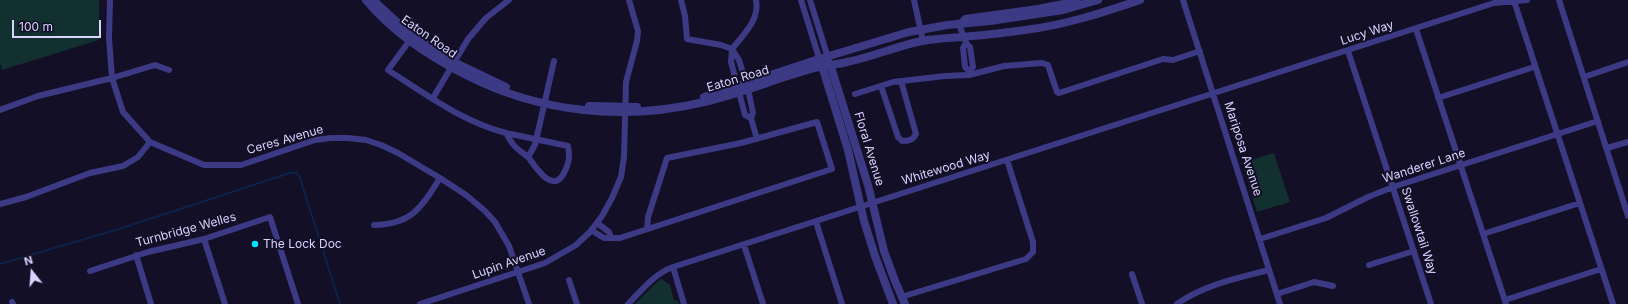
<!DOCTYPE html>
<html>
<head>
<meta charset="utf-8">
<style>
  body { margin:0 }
  #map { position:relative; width:1628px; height:304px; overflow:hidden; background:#130f26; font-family:Inter,sans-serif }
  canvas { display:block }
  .north { position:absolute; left:12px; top:252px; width:40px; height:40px; -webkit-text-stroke:3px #130f26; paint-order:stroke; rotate:343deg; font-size:11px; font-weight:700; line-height:16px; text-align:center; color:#d9d4ff }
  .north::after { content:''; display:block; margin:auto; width:14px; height:18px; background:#d9d4ff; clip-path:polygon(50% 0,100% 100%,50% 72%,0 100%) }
  .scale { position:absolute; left:12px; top:20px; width:89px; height:18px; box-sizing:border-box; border:2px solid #d9d4ff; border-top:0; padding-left:5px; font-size:12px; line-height:14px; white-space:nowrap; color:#d9d4ff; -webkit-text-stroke:3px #130f26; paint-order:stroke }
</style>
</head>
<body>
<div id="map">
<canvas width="1628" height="304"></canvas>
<div class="north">N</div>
<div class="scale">100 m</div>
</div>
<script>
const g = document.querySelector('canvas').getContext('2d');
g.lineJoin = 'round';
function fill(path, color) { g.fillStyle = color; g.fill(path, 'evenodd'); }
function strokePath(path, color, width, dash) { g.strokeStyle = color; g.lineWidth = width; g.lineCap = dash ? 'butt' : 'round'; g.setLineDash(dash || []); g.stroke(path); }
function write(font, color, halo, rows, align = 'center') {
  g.font = font + ' Inter,sans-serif'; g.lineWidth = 4; g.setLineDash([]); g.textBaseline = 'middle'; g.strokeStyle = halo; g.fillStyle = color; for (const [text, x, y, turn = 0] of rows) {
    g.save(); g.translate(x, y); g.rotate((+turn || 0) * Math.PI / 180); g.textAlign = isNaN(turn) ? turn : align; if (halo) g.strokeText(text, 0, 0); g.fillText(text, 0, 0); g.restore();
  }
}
fill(new Path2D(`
  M 0,0 L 99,0 L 99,40 L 2,70 L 0,62 Z
  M 1274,153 L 1290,202 L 1257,212 L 1242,163 Z
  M 662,279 L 670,285 L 674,300 L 678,301 L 679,304 L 635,304 L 658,281 Z`), '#12302f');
strokePath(new Path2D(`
  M 0,264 L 122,228 L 290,173 L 297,173 L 300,178 L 340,304`), '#0c2248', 2);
strokePath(new Path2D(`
  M 110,0 L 109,38 L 112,78 L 123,112 L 150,142 L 204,165 L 241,165 L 315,140 L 331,138 L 348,138 L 366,140 L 381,145 L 398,153 L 440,178 L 466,195 L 485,211 L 495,222 L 509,246 L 529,304
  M 681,0 L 685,16 L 687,39 L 721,45 L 732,49 C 743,35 760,20 756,0
  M 801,0 L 820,61
  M 810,0 L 829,61
  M 914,0 L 923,41
  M 1183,0 L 1280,304
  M 1559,0 L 1628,216
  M 1514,1 L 1613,304
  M 1416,29 L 1506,304
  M 410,40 L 388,70 C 425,94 463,122 506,133
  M 966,43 L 963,48 L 965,67 L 969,71 L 969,75 L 1004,66 L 1042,63 L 1048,65 L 1057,92 L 1059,93 L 1163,59 L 1173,60 L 1200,51
  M 732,49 L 739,60 L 748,89 L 753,113 L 751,118 L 745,115 L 731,62 Z
  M 1348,51 L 1431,304
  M 969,71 L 973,67 L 970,47 L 966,43 L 959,24 L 965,18 L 1038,8 L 1078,0
  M 1584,77 L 1628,62
  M 881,86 L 898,137 L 902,141 C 909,141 913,140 916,134 L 901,81
  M 855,94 L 893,82 L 945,76 L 969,75
  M 433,98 L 468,39 L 486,18 L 509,0
  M 1438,98 L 1534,67
  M 0,110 L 38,96 L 112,78 L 155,65 L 169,70
  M 751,118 L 757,139
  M 506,133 L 568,146 C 570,157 569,164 564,173 C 553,194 537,169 529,158 C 526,155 522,153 519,150 C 513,146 509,139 506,133 Z
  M 1607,148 L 1628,142
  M 528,157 L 535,145 L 554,61
  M 0,204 L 26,197 L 90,173 L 123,166 L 138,157 L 150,142
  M 816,222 L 842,304
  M 374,225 C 412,224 421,208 440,178
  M 591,230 L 604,238 L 611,238 L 609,232 L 597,223
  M 1483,234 L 1580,203
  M 611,238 L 620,238 L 832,169 L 817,122 L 741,143 L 667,158 L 648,217 L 647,229
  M 204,239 L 225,304
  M 1260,239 L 1326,218 L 1368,197 L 1393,187 L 1598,121
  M 744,245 L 763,304
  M 136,255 L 151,304
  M 1369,265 L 1414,251
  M 673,267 L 684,304
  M 90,271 L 148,252 L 204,239 L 270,217 L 298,304
  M 1132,274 L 1142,304
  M 569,280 L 577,304
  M 1277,294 L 1314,282 L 1333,286
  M 901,297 L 1026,259 L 1033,252 L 1033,242 L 1007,160
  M 1505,300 L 1601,269
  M 12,302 L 13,304
  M 420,304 L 545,263 L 576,245 L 590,232 L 602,216 L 612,198 L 621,177 L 624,157 L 626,82 L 637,41 L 638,31 L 629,0
  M 628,304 C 642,290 654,274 673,267 L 1494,3 L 1527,0
  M 1177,304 C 1203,285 1238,278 1269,270`), '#3d3a85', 6);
strokePath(new Path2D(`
  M 366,0 C 393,33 430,57 468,76 C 541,113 625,121 704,102 C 740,94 775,79 811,69 C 823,65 835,65 847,62 C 872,57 897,46 922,41 C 936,38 950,38 963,37 C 984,35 1004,33 1025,30 C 1065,25 1102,13 1140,0
  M 373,0 L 412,36 L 454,62 L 506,87
  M 830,64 L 868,185 L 884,251 L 895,281 L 905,304
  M 822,66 L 848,150 L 864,221 L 875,256 L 893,304
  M 704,97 L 819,59 L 909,32 L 947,25 L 990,21 L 1063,10 L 1098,0
  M 589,106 L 637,107`), '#3d3a85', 8);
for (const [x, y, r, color] of [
  [255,244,4,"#00e5ff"]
]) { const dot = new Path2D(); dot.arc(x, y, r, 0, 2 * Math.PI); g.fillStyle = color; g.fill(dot); strokePath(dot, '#130f26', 1.5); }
write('12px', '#d9d4ff', '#130f26', [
  ["Lucy Way",1367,33,-18],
  ["Eaton Road",429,37,35],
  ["Eaton Road",738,79,-17],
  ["Ceres Avenue",285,140,-16],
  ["Floral Avenue",869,149,73],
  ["Mariposa Avenue",1243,149,72],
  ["Wanderer Lane",1424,166,-18],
  ["Whitewood Way",946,168,-17],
  ["Turnbridge Welles",186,230,-15],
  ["Swallowtail Way",1419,231,72],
  ["Lupin Avenue",509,263,-19]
]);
write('12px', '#d9d4ff', '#130f26', [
  ["The Lock Doc",263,244]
], 'left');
</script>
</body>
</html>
